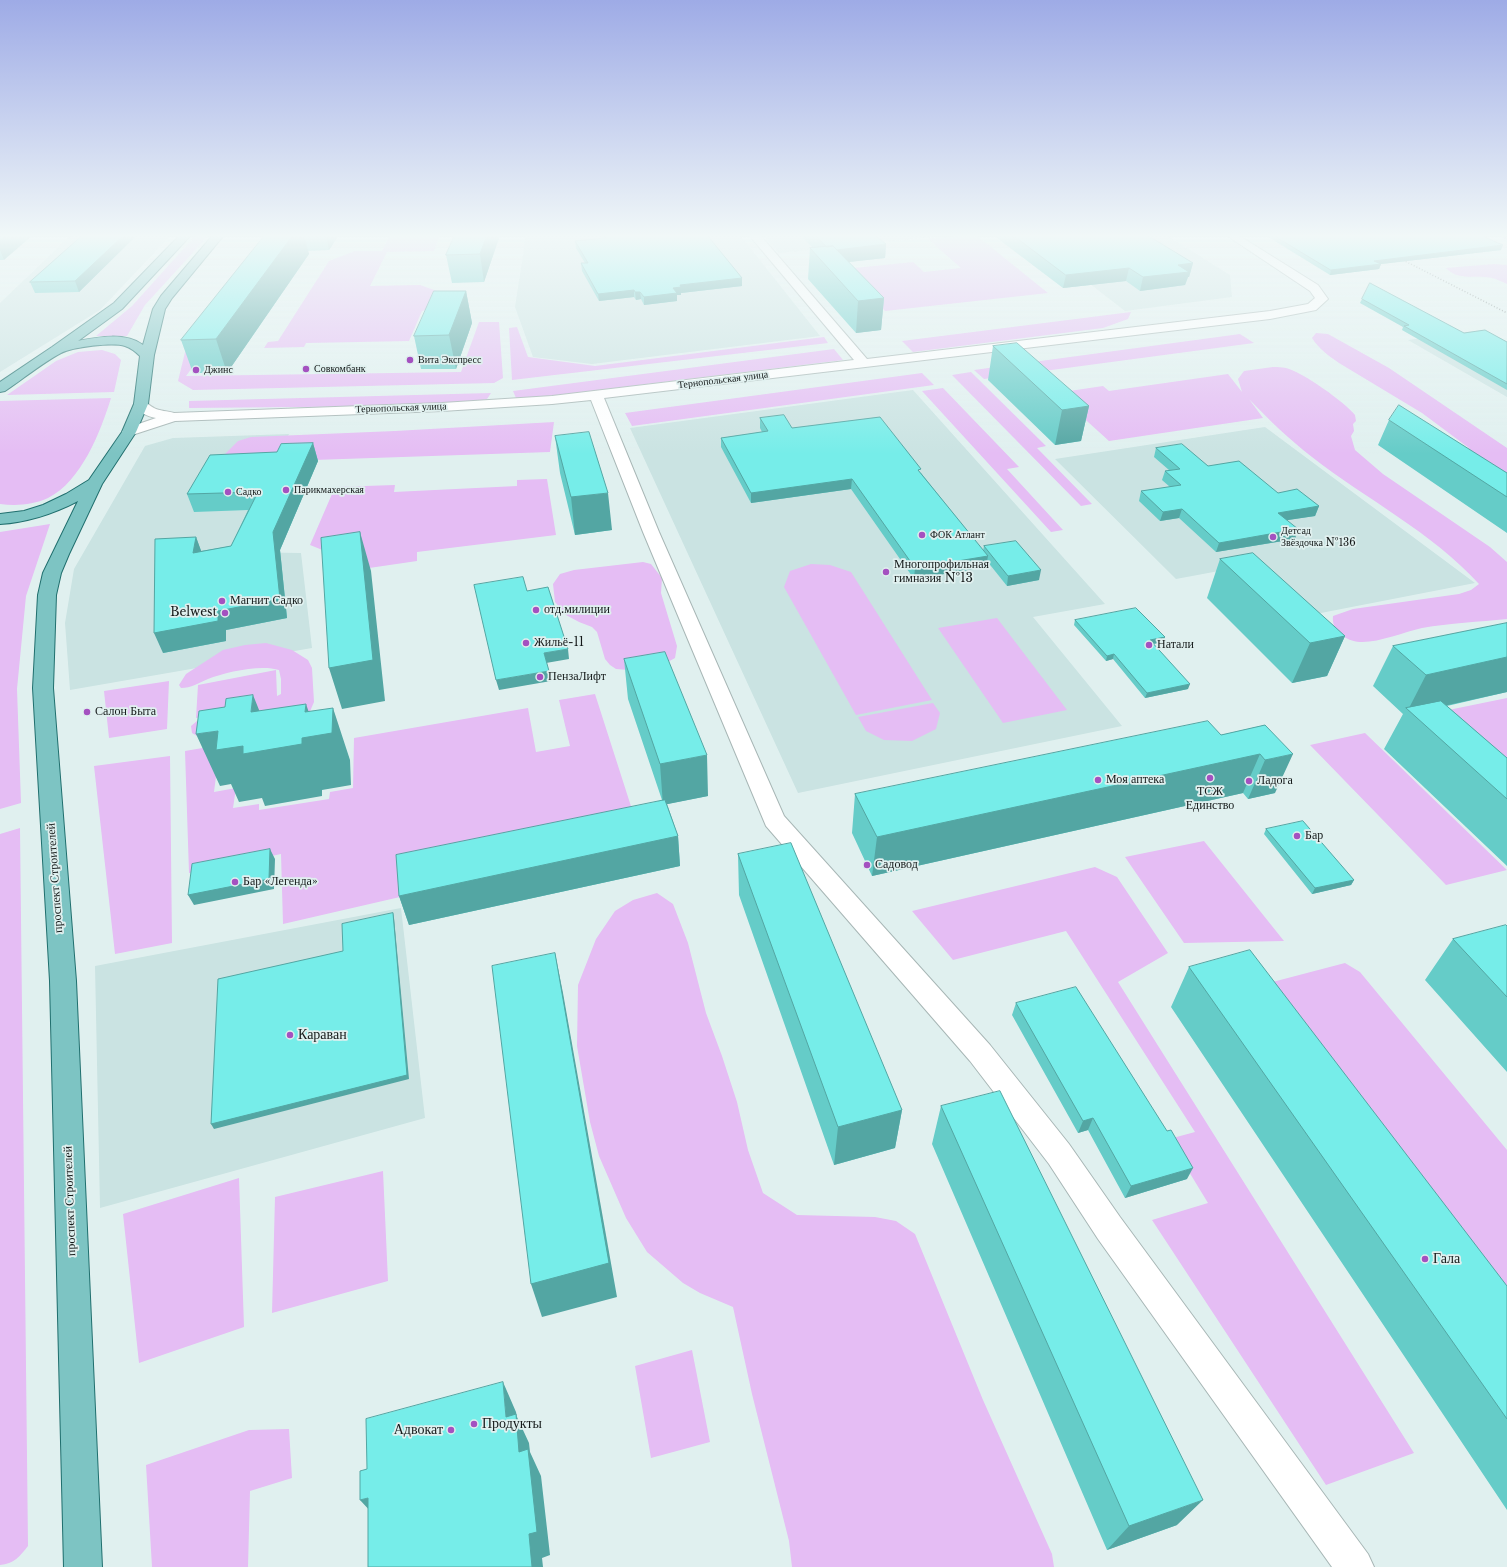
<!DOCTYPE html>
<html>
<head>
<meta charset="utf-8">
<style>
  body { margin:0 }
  canvas { display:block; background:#e0f0ef }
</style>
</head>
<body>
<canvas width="1507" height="1567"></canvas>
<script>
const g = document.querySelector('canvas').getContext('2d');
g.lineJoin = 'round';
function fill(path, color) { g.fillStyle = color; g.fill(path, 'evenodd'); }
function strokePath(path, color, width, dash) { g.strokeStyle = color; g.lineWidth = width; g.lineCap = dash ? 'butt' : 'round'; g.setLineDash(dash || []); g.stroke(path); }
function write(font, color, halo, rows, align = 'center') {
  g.font = font + ' "Libre Baskerville",serif'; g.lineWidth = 3.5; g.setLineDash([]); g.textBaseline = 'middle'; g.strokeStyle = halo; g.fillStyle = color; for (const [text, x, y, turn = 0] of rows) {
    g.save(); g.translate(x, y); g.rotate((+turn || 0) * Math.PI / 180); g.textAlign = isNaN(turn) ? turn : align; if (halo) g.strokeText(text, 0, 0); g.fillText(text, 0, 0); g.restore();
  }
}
fill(new Path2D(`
  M 74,235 L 171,235 L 100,310 L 0,372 L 0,303 L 68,238 Z
  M 526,235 L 740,235 L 820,336 L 592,364 L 533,357 L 515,307 Z
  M 764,235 L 938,235 L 940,236 L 779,253 Z
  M 1027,235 L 1166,235 L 1230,275 L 1232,297 L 1125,311 Z
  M 1483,330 L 1507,342 L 1507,397 L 1408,340 Z
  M 913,390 L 1105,604 L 1033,617 L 1122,726 L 798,793 L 630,428 Z
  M 1265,427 L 1475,583 L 1290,619 L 1235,568 L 1176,579 L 1055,459 Z
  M 289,434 L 237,552 L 301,553 L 312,648 L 70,690 L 65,623 L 74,569 L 145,446 L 173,438 Z
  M 401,908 L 425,1118 L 100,1208 L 95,966 Z`), '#cae3e2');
fill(new Path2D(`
  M 196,235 L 209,235 L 145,305 L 127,336 L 96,336 L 132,306 Z
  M 390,235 L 440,235 L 434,251 L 387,252 L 370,286 L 420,285 L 437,291 L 430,309 L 422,311 L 409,341 L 306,343 L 304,347 L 264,348 L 268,342 L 278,341 L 329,261 L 355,251 L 382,251 Z
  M 966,235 L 976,235 L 1048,293 L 885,311 L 845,269 L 913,262 L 924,272 L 961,268 L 928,239 Z
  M 273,260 L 186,376 L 461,372 L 479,322 L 499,322 L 503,378 L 494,383 L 193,390 L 178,381 L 189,336 Z
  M 1494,264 L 1507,265 L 1507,284 C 1502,282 1497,279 1492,278 C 1478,275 1457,281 1446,268 Z
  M 1131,312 L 1128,319 L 1103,328 L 913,352 L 902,341 Z
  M 517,327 L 528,357 L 595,366 L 824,337 L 828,343 L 512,380 L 509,328 Z
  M 1316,333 L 1328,334 L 1389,368 L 1507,448 L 1507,495 L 1470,459 L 1469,448 L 1422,413 L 1339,363 C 1329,356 1319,349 1312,338 Z
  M 1240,334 L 1254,343 L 984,379 L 974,370 Z
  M 834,349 L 843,360 L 549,396 L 516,398 L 513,391 Z
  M 102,350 L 115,354 L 121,360 L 114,392 L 7,395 L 56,361 L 78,352 Z
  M 1273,367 C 1277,367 1282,367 1286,368 C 1301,371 1346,403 1355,415 L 1356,421 L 1353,424 L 1354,431 L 1351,436 L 1355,450 L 1383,474 L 1490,547 L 1507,562 L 1507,619 C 1479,622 1450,623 1422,628 C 1404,632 1378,643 1360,642 C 1346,641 1331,631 1333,616 L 1353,609 L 1459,594 L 1471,590 L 1479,584 C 1432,532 1367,500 1312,457 C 1290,440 1268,419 1249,399 L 1263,418 L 1109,441 L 1056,393 L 1103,386 L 1109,391 L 1228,374 L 1242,392 L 1238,379 L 1244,371 Z
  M 971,372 L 1046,446 L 1037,448 L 1092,504 L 1081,506 L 952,375 Z
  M 922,373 L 934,385 L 632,426 L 625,413 Z
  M 943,388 L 1019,467 L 1007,469 L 1063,530 L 1051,532 L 922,391 Z
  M 491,393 L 487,399 L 479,401 L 403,406 L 189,408 L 189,401 Z
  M 111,398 C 101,431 81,482 48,498 C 33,505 16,506 0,504 L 0,401 Z
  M 554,422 L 550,452 L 284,461 L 210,469 L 238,441 L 251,437 L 395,431 Z
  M 547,479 L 556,535 L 417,552 L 417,561 L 335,573 L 335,555 L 310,545 L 335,487 L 395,485 L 394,492 L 517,486 L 517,480 Z
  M 50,524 L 26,596 L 17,689 L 21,803 L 0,809 L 0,532 Z
  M 643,562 L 651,564 L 662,578 L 661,593 L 677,646 L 675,658 L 666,663 L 629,670 L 616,669 L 610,665 L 605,659 L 597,632 L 592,627 L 579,622 L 566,615 L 555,602 L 553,584 L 560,574 L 574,570 Z
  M 811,564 L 830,565 L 851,572 L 932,700 L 856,715 L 784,587 L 790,571 Z
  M 997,618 L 1067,710 L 1003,723 L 938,628 Z
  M 266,643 L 292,650 L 308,660 L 312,668 L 314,702 L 308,716 L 197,736 L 192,733 L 191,726 L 197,721 L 211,719 L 252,707 L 196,718 L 198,685 L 276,670 L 277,696 L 281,694 L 281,679 L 279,670 C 261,664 225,672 208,679 C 199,683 191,688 181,688 L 179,685 L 186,674 L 223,650 L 245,645 Z
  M 169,681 L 167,729 L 109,738 L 104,691 Z
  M 595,694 L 637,825 L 398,877 L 400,897 L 283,924 L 281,854 L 189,873 L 185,751 L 220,745 L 214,792 L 236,788 L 233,808 L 259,804 L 259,810 L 329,799 L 330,792 L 353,788 L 354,738 L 528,708 L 536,752 L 570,746 L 559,700 Z
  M 1507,698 L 1507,791 L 1424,715 Z
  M 933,703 L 940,713 L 936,729 L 912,741 L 884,740 L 866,731 L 858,717 Z
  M 1365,733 L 1507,870 L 1446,885 L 1310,745 Z
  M 170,756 L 172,943 L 115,954 L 94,766 Z
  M 20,828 L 28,1546 C 20,1556 14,1564 0,1565 L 0,834 Z
  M 1204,841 L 1284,941 L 1184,943 L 1125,857 Z
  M 1095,867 L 1117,877 L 1168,953 L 1118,982 L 1414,1453 L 1326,1485 L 1152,1220 L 1208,1203 L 1169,1139 L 1195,1132 L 1066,931 L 953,960 L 912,911 Z
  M 657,893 L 673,904 L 688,943 L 706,1013 L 722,1056 L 737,1102 L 748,1150 L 763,1193 L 797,1215 L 875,1217 L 896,1221 L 915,1234 L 983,1400 L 1052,1554 L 1054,1567 L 792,1567 L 789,1541 L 752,1394 L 733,1307 L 700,1293 L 683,1283 L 647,1252 L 626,1218 L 599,1156 L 590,1122 L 577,1046 L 578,985 L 596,939 L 615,911 L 633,900 Z
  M 1345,963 L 1360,972 L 1507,1150 L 1507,1354 L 1242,990 Z
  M 383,1171 L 388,1281 L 272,1313 L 275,1197 Z
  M 239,1178 L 244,1327 L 139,1363 L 123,1214 Z
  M 692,1350 L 710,1442 L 651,1458 L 635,1366 Z
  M 289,1429 L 292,1478 L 250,1491 L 248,1567 L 152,1567 L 146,1465 L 249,1430 Z`), '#e5bdf4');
fill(new Path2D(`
  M 1496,235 L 1501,235 L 1507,238 L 1507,240 Z`), '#d09ee2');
const street = new Path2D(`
  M 749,235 L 760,235 L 867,359 L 1270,311 L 1308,304 L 1315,298 L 1310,291 L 1226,235 L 1238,235 L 1318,285 L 1328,299 L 1316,310 L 1270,319 L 604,398 L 659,532 L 784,816 L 990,1045 L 1069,1144 L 1120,1217 L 1368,1554 L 1374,1567 L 1332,1567 L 1098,1239 L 1049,1164 L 970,1061 L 766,826 L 643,532 L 591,400 L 552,404 L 442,411 L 175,421 L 129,436 L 124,435 L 122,432 L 124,429 L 156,418 C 146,416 140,413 134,404 L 136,401 C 146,398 146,404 154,408 C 159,411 168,411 174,413 L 442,403 L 552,396 L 854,360 Z`);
const primary = new Path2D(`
  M 180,235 L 191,235 L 122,309 L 78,341 C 98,337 126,332 143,345 L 153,309 L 161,296 L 213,235 L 224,235 L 172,298 L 165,309 L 154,355 L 148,404 L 136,432 L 102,484 L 69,554 L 61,573 L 56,595 L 53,688 L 76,981 L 102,1567 L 64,1567 L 50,981 L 33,688 L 38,595 L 43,573 L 78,501 C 53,514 28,522 0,524 L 0,514 L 24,511 L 43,505 L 66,494 L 89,480 L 122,432 L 134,404 L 140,356 C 136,352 131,348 125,346 C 112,342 73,347 61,353 C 42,363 23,379 5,391 L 0,392 L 0,382 L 52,347 L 114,303 Z`);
strokePath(street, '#a8b7b6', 2);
strokePath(primary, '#206f6e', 2);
fill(street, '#fff');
fill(primary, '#7dc4c3');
strokePath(new Path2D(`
  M 1395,256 L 1507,313`), '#7d8887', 1.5, [1, 2]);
fill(new Path2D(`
  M 0,235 L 4,260 L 0,260 Z
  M 83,235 L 137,235 L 79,292 L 35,293 L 30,282 Z
  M 265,235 L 339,235 L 329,250 L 308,251 L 309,254 L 227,373 L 193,373 L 181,340 Z
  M 455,235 L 500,235 L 484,282 L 452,283 L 446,255 Z
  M 600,235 L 707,235 L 742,278 L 742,286 L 681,293 L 681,295 L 677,295 L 677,301 L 644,305 L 641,299 L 636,300 L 634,297 L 599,301 L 582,271 L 581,263 L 585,263 L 576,248 L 575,241 L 602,238 Z
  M 800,235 L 875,235 L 886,244 L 885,258 L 849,262 L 884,298 L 881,330 L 856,333 L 808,279 L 810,248 L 813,248 Z
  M 993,235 L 1147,235 L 1193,263 L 1189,277 L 1188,277 L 1185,285 L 1140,291 L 1126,281 L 1063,288 Z
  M 1265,235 L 1480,235 L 1501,250 L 1381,264 L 1379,269 L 1330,275 Z
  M 466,291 L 472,323 L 456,369 L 421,369 L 414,336 Z
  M 1362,299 L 1464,333 L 1507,342 L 1507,390 L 1402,330 L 1403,327 L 1360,303 Z
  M 993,346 L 1089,406 L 1081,441 L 1055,445 L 988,380 Z
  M 760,418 L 792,428 L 921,473 L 983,551 L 984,546 L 1039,580 L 1007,586 L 987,561 L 986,567 L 914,579 L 851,489 L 751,503 L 721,447 L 721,438 L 762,432 L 760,428 Z
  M 1389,420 L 1507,473 L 1507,533 L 1378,445 Z
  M 555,436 L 612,530 L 575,535 L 560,473 Z
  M 313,443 L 318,461 L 280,550 L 287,618 L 226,630 L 226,641 L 163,653 L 196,537 L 201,551 L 231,546 L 248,510 L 194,512 L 187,494 L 277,452 Z
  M 1156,448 L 1208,466 L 1278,493 L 1319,506 L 1315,516 L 1287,520 L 1295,539 L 1216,552 L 1179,518 L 1160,521 L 1139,501 L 1141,491 L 1170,487 L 1162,480 L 1165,471 L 1169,470 L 1154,457 Z
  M 1220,559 L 1345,636 L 1327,676 L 1292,683 L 1207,598 Z
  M 1075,620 L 1165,637 L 1163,642 L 1153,644 L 1188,689 L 1145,698 L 1113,659 L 1106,661 L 1074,625 Z
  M 1507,623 L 1507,692 L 1447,706 L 1507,758 L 1507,866 L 1384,749 L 1403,714 L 1373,686 L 1393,646 Z
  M 624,659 L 708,796 L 667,804 L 678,836 L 680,866 L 409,925 L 399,896 L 662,800 L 628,699 Z
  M 1265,725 L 1275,793 L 1248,799 L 1243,793 L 872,876 L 852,833 L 855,794 L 1221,735 Z
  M 1266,829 L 1354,880 L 1351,885 L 1312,894 L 1264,834 Z
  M 738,854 L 902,1110 L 895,1148 L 834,1165 L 739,895 Z
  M 1507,926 L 1507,1072 L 1425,980 L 1453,939 Z
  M 1189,967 L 1507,1286 L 1507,1510 L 1171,1007 Z
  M 1016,1003 L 1187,1179 L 1125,1198 L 1088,1130 L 1078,1133 L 1012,1015 Z
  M 941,1106 L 1177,1525 L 1107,1550 L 932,1144 Z`), '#65ccc8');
fill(new Path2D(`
  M 6,235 L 33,235 L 4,260 L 0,250 L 0,240 Z
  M 124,235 L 137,235 L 79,292 L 75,281 Z
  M 293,235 L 304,235 L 309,254 L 227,373 L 216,339 Z
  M 326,235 L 339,235 L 329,250 Z
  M 487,235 L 500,235 L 484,282 L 480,254 Z
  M 886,244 L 885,258 L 830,264 L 831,250 Z
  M 1503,245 L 1501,250 L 1373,265 L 1374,261 Z
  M 1193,263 L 1189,277 L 1188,277 L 1185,285 L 1140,291 L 1143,277 L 1178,265 Z
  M 1381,264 L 1379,269 L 1330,275 L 1331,270 Z
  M 1129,268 L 1126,281 L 1063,288 L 1066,275 Z
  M 742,278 L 742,286 L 681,293 L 681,295 L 677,295 L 677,301 L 644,305 L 644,297 L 680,285 Z
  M 634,290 L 634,297 L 599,301 L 598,294 Z
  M 466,291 L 472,323 L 456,369 L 449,335 Z
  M 635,292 L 640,292 L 641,299 L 636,300 Z
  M 884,298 L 881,330 L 856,333 L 858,301 Z
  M 1089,406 L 1081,441 L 1055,445 L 1062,410 Z
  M 313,443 L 318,461 L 280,550 L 287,618 L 226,630 L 226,641 L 163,653 L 154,633 L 273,532 Z
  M 852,479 L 851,489 L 751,503 L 751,493 Z
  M 608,493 L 612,530 L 575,535 L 571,497 Z
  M 1319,506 L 1315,516 L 1275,522 L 1278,513 Z
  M 1182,509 L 1179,518 L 1160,521 L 1163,512 Z
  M 1298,529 L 1295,539 L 1216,552 L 1219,543 Z
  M 360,532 L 371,571 L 385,701 L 342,709 L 329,668 Z
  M 196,537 L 203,556 L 193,553 Z
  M 988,556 L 986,567 L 914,579 L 915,568 Z
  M 1041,570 L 1039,580 L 1007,586 L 1008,576 Z
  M 1345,636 L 1327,676 L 1292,683 L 1310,643 Z
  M 1165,637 L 1163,642 L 1148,645 L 1150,640 Z
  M 568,649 L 569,659 L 546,663 L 544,653 Z
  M 1114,654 L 1113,659 L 1106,661 L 1107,656 Z
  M 1507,657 L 1507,692 L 1412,713 L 1408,710 L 1426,675 Z
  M 549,671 L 551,681 L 499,690 L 496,680 Z
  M 1190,684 L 1188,689 L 1145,698 L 1147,693 Z
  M 253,695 L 274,747 L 302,738 L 305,712 L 306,704 L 317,736 L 333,708 L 350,760 L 351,785 L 322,790 L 322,796 L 265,806 L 262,798 L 239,802 L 231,784 L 220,786 L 196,734 L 218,731 L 243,746 L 251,712 Z
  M 1260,754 L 1243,793 L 872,876 L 877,837 Z
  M 1293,754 L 1275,793 L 1248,799 L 1265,760 Z
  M 707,755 L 708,796 L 663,805 L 660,764 Z
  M 678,836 L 680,866 L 409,925 L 399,896 Z
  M 270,849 L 275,859 L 274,889 L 194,905 L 188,895 Z
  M 1354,880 L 1351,885 L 1312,894 L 1315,888 Z
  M 393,913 L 394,918 L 409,1079 L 214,1129 L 211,1124 Z
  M 555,953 L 563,993 L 617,1297 L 542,1317 L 531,1284 Z
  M 902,1110 L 895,1148 L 834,1165 L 838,1127 Z
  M 1093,1118 L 1088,1130 L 1078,1133 L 1083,1121 Z
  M 1193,1168 L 1187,1179 L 1125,1198 L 1131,1186 Z
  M 503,1382 L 516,1412 L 517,1417 L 529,1443 L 530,1452 L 541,1476 L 550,1555 L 542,1558 L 543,1567 L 532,1567 L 506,1417 Z
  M 368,1498 L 383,1525 L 360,1500 Z
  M 1203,1500 L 1177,1525 L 1107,1550 L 1129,1526 Z`), '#53a6a3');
const building = new Path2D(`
  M 0,235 L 6,235 L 0,240 Z
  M 83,235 L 124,235 L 75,281 L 30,282 Z
  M 265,235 L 293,235 L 216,339 L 181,340 Z
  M 455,235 L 487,235 L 480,254 L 446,255 Z
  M 603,235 L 707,235 L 742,278 L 680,285 L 681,287 L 673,288 L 677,293 L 644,297 L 640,292 L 635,292 L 634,290 L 598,294 L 581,263 L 588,263 L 575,241 L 605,238 Z
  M 815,235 L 875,235 L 886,244 L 837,250 L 833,246 L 827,247 Z
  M 1013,235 L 1147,235 L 1193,263 L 1178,265 L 1189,272 L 1143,277 L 1129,268 L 1066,275 Z
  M 1273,235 L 1480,235 L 1503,245 L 1374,261 L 1381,264 L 1331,270 Z
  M 833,246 L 884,298 L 858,301 L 810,248 Z
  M 1370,283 L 1464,333 L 1485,330 L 1507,342 L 1507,384 L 1404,326 L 1409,325 L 1362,299 Z
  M 434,291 L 466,291 L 449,335 L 414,336 Z
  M 1017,343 L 1089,406 L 1062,410 L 993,346 Z
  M 1399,405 L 1507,473 L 1507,497 L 1389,420 Z
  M 784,415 L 792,428 L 880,417 L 921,469 L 918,470 L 988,556 L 915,568 L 852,479 L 751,493 L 721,438 L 768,431 L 760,418 Z
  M 589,432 L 608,493 L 571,497 L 555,436 Z
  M 313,443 L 273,532 L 280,599 L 218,611 L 218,621 L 154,633 L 155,539 L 196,537 L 193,553 L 231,546 L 258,492 L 187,494 L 210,455 L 277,452 L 281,444 Z
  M 1182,444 L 1208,466 L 1239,461 L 1278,493 L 1297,489 L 1319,506 L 1278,513 L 1298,529 L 1219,543 L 1182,509 L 1163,512 L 1141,491 L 1181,485 L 1165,471 L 1180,469 L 1156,448 Z
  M 360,532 L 373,660 L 329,668 L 321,538 Z
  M 1016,541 L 1041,570 L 1008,576 L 984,546 Z
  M 1253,553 L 1345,636 L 1310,643 L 1220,559 Z
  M 523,577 L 527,591 L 548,587 L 568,649 L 544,653 L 549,671 L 496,680 L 474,585 Z
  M 1136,608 L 1165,637 L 1150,640 L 1190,684 L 1147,693 L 1114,654 L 1107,656 L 1075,620 Z
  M 1507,623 L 1507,657 L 1426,675 L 1393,646 Z
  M 665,652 L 707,755 L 660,764 L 624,659 Z
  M 253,695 L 251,712 L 306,704 L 305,712 L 333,708 L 332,733 L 302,738 L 302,744 L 243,754 L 243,746 L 216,750 L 218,731 L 196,734 L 199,711 L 225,707 L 226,699 Z
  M 1441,701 L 1507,758 L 1507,799 L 1406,708 Z
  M 1208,721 L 1221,735 L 1265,725 L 1293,754 L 1265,760 L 1260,754 L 877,837 L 855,794 Z
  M 665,800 L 678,836 L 399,896 L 396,855 Z
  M 1303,821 L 1354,880 L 1315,888 L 1266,829 Z
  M 791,843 L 902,1110 L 838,1127 L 738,854 Z
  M 270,849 L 269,879 L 188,895 L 192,864 Z
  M 393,913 L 407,1075 L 211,1124 L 218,979 L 343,951 L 342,924 Z
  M 1506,925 L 1507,926 L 1507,997 L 1453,939 Z
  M 1250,950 L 1507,1286 L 1507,1419 L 1189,967 Z
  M 555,953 L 609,1263 L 531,1284 L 492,966 Z
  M 1076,987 L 1167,1131 L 1171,1130 L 1193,1168 L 1131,1186 L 1093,1118 L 1083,1121 L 1016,1003 Z
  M 1000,1091 L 1203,1500 L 1129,1526 L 941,1106 Z
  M 503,1382 L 506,1417 L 516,1414 L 519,1452 L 528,1449 L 537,1532 L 529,1534 L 532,1567 L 368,1567 L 368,1498 L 360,1500 L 360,1471 L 367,1469 L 366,1419 Z`);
fill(building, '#76ede9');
strokePath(building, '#53a6a3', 1);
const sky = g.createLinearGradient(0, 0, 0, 454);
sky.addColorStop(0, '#9eabe6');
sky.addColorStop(0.52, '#f1f8f8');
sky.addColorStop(1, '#f1f8f800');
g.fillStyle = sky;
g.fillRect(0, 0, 1507, 454);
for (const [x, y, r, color] of [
  [410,360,4,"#a451c0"],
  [306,369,4,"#a451c0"],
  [196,370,4,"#a451c0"],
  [286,490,4,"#a451c0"],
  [228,492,4,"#a451c0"],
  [922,535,4,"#a451c0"],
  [1273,537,4,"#a451c0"],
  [886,572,4,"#a451c0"],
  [222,601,4,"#a451c0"],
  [536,610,4,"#a451c0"],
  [225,613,4,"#a451c0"],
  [526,643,4,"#a451c0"],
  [1149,645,4,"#a451c0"],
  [540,677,4,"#a451c0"],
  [87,712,4,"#a451c0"],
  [1210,778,4,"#a451c0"],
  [1098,780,4,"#a451c0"],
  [1249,781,4,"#a451c0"],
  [1297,836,4,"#a451c0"],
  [867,865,4,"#a451c0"],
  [235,882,4,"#a451c0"],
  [290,1035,4,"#a451c0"],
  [1425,1259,4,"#a451c0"],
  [474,1424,4,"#a451c0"],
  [451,1430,4,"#a451c0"]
]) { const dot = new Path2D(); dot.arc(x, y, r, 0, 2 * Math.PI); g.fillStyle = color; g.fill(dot); strokePath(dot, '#e0f0ef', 1.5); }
write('10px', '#141919', '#e0f0ef', [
  ["Вита Экспресс",418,360],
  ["Совкомбанк",314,369],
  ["Джинс",204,370],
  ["Парикмахерская",294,490],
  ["Садко",236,492],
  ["Детсад",1281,531],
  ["Звёздочка №136",1281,543],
  ["ФОК Атлант",930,535]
], 'left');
write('10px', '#141919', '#e0f0ef', [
  ["Тернопольская улица",723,380,-7],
  ["Тернопольская улица",401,408,-2]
]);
write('12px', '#141919', '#e0f0ef', [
  ["Многопрофильная",894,565],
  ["гимназия №13",894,579],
  ["Магнит Садко",230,601],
  ["отд.милиции",544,610],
  ["Belwest",217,613,"right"],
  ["Жильё-11",534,643],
  ["Натали",1157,645],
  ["ПензаЛифт",548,677],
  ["Салон Быта",95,712],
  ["Моя аптека",1106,780],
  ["Ладога",1257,781],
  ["ТСЖ",1210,792,"center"],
  ["Единство",1210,806,"center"],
  ["Бар",1305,836],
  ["Садовод",875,865],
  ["Бар «Легенда»",243,882]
], 'left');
write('12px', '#141919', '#e0f0ef', [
  ["проспект Строителей",55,878,-94],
  ["проспект Строителей",70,1201,-92]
]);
write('14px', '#141919', '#e0f0ef', [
  ["Караван",298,1035],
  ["Гала",1433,1259],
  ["Продукты",482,1424],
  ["Адвокат",443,1430,"right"]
], 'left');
</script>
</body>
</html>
